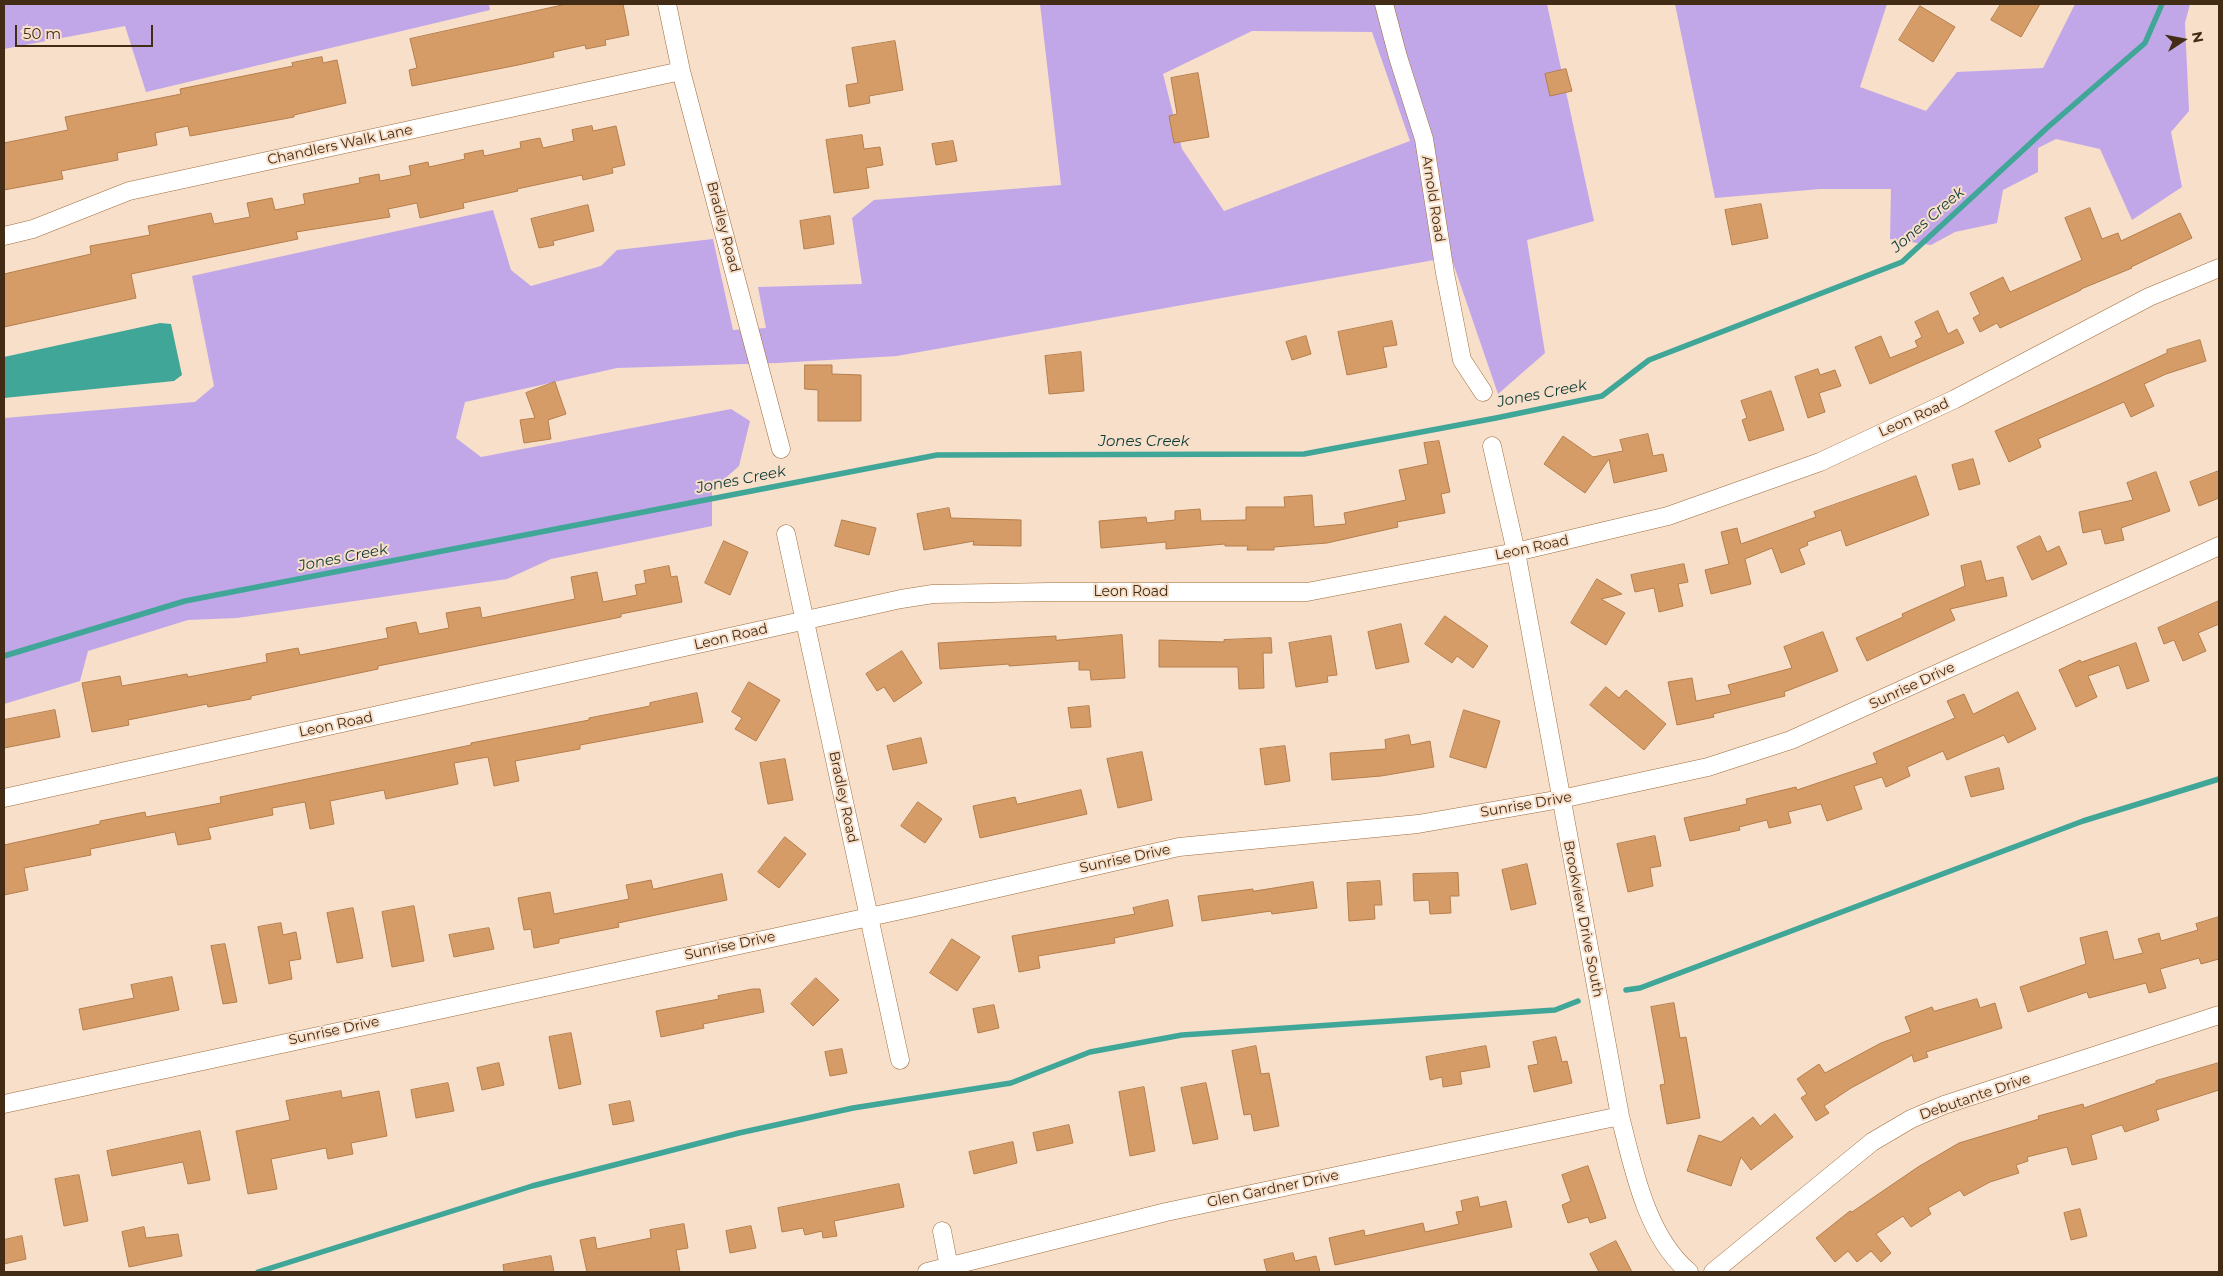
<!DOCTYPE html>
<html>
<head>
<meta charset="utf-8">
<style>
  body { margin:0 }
  #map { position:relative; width:2223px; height:1276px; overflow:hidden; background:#f7dfca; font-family:Montserrat,sans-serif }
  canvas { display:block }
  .frame { position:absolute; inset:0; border:5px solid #432c16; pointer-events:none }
  .north { position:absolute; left:2158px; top:15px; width:50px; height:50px; -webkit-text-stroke:4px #f7dfca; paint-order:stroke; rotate:79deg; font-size:14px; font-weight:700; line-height:20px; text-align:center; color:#432c16 }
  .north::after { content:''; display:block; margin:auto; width:18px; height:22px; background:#432c16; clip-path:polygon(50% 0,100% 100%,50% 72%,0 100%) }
  .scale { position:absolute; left:15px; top:25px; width:138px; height:22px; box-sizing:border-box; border:2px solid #432c16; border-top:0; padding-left:6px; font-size:15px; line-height:18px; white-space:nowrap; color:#432c16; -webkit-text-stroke:4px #f7dfca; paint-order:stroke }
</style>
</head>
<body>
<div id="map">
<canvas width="2223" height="1276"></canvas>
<div class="frame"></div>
<div class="north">N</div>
<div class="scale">50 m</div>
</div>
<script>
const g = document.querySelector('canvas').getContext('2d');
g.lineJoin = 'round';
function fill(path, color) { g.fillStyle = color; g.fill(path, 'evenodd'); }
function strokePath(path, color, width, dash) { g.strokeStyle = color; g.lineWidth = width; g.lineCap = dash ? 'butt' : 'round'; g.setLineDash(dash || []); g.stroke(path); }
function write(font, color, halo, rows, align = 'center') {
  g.font = font + ' Montserrat,sans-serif'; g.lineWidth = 4; g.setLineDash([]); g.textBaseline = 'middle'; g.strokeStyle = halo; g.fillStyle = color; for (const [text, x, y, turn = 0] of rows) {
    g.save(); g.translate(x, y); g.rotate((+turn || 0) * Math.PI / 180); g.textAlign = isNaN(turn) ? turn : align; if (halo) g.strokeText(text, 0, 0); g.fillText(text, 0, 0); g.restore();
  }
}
fill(new Path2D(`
  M 4,4 L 489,4 L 490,10 L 146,92 L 125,26 L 4,49 Z
  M 1040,4 L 1547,4 L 1594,221 L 1527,240 L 1545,353 L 1498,394 L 1451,257 L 897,356 L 777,363 L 617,368 L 465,402 L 456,438 L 481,457 L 731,409 L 750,421 L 739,466 L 712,490 L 712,526 L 551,559 L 507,579 L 237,618 L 188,620 L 88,651 L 80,681 L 4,704 L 4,418 L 195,402 L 214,386 L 192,276 L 493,210 L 511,270 L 531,286 L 601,266 L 617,250 L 713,239 L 733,330 L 766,328 L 758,287 L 862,284 L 852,218 L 874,200 L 1061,185 ZM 1252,31 L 1372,32 L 1410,141 L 1224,211 L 1182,149 L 1163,74 Z
  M 1675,4 L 1887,4 L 1860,87 L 1926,111 L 1957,72 L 2043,68 L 2075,4 L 2190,4 L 2185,23 L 2189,111 L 2171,132 L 2182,187 L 2132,220 L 2100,149 L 2056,139 L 2038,148 L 2038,172 L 2003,190 L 1997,223 L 1955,232 L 1931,245 L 1890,239 L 1891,189 L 1820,189 L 1715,198 Z`), '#c1a7e8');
fill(new Path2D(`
  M 160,323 L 171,324 L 182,375 L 174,381 L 4,398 L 4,357 Z`), '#40a698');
strokePath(new Path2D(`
  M 4,656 L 185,601 L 937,455 L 1304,454 L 1496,418 L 1602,396 L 1649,360 L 1902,262 L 2048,127 L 2145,43 L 2162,4
  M 1626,990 L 1640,988 L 2083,821 L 2219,779
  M 258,1272 L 532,1186 L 739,1133 L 853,1108 L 1011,1083 L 1090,1052 L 1182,1035 L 1555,1010 L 1578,1001`), '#40a698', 5.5);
const building = new Path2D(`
  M 567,4 L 623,4 L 629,35 L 605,40 L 606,45 L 586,49 L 585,45 L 553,52 L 554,57 L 518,65 L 412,86 L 409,70 L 417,68 L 410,39 Z
  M 2001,4 L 2040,4 L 2021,37 L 1991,20 Z
  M 1920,6 L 1955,27 L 1933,62 L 1899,40 Z
  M 895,41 L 903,90 L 869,96 L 870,103 L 849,107 L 846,85 L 858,83 L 852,48 Z
  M 322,57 L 323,63 L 337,60 L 346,103 L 294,115 L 294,117 L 190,136 L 188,126 L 155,133 L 157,145 L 117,153 L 118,160 L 61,171 L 63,179 L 4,190 L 4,143 L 68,130 L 65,117 L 181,94 L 180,89 L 293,66 L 292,63 Z
  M 1566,69 L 1572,91 L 1550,96 L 1545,74 Z
  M 1198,73 L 1209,137 L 1174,143 L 1169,116 L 1177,114 L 1171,78 Z
  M 592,126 L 593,131 L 616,126 L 625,165 L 612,168 L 613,173 L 583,180 L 582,175 L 517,189 L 518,191 L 463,203 L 464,208 L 420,218 L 417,203 L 388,209 L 390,217 L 296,232 L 298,239 L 131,274 L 136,298 L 4,327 L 4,274 L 91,254 L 90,246 L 150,235 L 148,226 L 211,213 L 214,224 L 250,217 L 247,203 L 272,198 L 275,210 L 305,204 L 303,194 L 360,183 L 359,178 L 379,174 L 380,181 L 411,175 L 409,166 L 428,162 L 429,167 L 465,159 L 464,154 L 483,150 L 484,156 L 521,148 L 520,142 L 540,138 L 543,148 L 574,141 L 572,130 Z
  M 862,135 L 864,149 L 880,147 L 883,165 L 866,168 L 869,188 L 834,193 L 826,140 Z
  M 953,141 L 957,161 L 936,165 L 932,144 Z
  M 1761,204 L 1768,238 L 1732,245 L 1725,210 Z
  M 588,205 L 594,231 L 553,241 L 554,245 L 539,248 L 531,219 Z
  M 2090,208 L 2102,239 L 2118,233 L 2121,241 L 2180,213 L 2192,238 L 2131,267 L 2132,268 L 2081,289 L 2081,290 L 2000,328 L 1997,323 L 1980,332 L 1973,318 L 1980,314 L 1970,293 L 2003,277 L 2010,292 L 2082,260 L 2065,218 Z
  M 830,216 L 834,244 L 804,249 L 800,221 Z
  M 1938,311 L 1948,334 L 1957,329 L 1964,343 L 1870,384 L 1855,347 L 1881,336 L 1890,358 L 1918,347 L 1915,341 L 1922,337 L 1915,322 Z
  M 1392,321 L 1397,345 L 1383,347 L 1387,367 L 1347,375 L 1338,332 Z
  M 1306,336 L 1311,354 L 1292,360 L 1286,342 Z
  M 2200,340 L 2206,361 L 2166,374 L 2144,384 L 2154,406 L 2131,417 L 2124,402 L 2038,439 L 2041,447 L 2009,462 L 1995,431 L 2094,387 L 2167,353 L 2167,350 Z
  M 1081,352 L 1084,391 L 1049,394 L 1045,356 Z
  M 805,365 L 832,365 L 832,374 L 861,375 L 861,421 L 818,421 L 818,390 L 805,389 Z
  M 1818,369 L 1820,375 L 1835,370 L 1841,386 L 1819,393 L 1825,412 L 1808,418 L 1795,377 Z
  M 555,382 L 566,414 L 548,420 L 551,439 L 524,443 L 520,420 L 535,418 L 526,393 Z
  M 1771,391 L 1784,430 L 1749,441 L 1742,420 L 1747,418 L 1741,401 Z
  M 1648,434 L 1653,456 L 1663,454 L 1667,471 L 1614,483 L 1609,459 L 1585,493 L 1544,464 L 1563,436 L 1593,457 L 1623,451 L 1620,440 Z
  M 1439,441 L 1450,492 L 1441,494 L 1445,513 L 1397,522 L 1398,527 L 1327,543 L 1274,547 L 1274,550 L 1247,550 L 1248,546 L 1225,546 L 1225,544 L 1166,549 L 1166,542 L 1101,548 L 1099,521 L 1146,517 L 1147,523 L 1175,520 L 1175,511 L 1200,509 L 1201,521 L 1246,520 L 1246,507 L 1285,507 L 1284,497 L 1312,495 L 1314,527 L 1346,524 L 1344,513 L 1406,500 L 1399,470 L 1428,464 L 1424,443 Z
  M 1973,459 L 1980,484 L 1959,490 L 1952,465 Z
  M 2219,471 L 2219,498 L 2199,506 L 2190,482 Z
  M 2156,472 L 2170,511 L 2121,528 L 2124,540 L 2105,544 L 2101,529 L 2083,533 L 2079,512 L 2133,500 L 2127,483 Z
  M 1916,476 L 1929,515 L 1846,546 L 1841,530 L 1807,542 L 1808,545 L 1799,549 L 1805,564 L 1781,573 L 1772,548 L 1745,559 L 1751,584 L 1711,594 L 1705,570 L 1729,564 L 1721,532 L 1737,528 L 1741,544 L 1816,517 L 1814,512 Z
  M 949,508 L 951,518 L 1021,520 L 1021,546 L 973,545 L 974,541 L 924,550 L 917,514 Z
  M 842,520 L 876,528 L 869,555 L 835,546 Z
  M 2040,536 L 2047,552 L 2059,546 L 2067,564 L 2032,580 L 2017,547 Z
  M 724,541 L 748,552 L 730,595 L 705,583 Z
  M 1981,561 L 1986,581 L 2003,577 L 2007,596 L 1950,609 L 1955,620 L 1867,661 L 1856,638 L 1903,617 L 1902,614 L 1965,586 L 1961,566 Z
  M 1684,564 L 1688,582 L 1678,584 L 1683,606 L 1659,612 L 1654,588 L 1635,592 L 1631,575 Z
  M 669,566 L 671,577 L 677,576 L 682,602 L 621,614 L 621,617 L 378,666 L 378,669 L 251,696 L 251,699 L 208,707 L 207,704 L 128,720 L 129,725 L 92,732 L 82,683 L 120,676 L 122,686 L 187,674 L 188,677 L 267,662 L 266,654 L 298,648 L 300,655 L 388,638 L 386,628 L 416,622 L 419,634 L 449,628 L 446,613 L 480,607 L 482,618 L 575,599 L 571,577 L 597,572 L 603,602 L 637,595 L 635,585 L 646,583 L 644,571 Z
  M 1597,579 L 1622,594 L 1601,599 L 1625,613 L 1606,645 L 1571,623 Z
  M 2219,601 L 2219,624 L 2198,633 L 2206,651 L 2183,661 L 2174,640 L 2164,644 L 2158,628 Z
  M 1445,616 L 1488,646 L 1473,668 L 1457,656 L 1452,663 L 1425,644 Z
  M 1401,624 L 1409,662 L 1376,669 L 1368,632 Z
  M 1823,632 L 1838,671 L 1784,692 L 1785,696 L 1713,714 L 1714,717 L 1677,725 L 1668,682 L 1692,678 L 1696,701 L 1731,694 L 1728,685 L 1792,668 L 1784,647 Z
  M 1122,635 L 1125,678 L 1091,680 L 1090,670 L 1079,670 L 1079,661 L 1009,666 L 1009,664 L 940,669 L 938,643 L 1056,636 L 1056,640 Z
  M 1331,636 L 1337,675 L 1327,676 L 1328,682 L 1296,687 L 1289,643 Z
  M 1271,638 L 1272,653 L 1263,653 L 1264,688 L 1239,689 L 1238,667 L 1159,667 L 1159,640 L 1224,642 L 1224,640 Z
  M 2136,643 L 2149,681 L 2127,689 L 2119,665 L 2088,676 L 2097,697 L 2076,707 L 2059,670 L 2080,660 L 2081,662 Z
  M 902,651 L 922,683 L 894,702 L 884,687 L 877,691 L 866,674 Z
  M 749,682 L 780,700 L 756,741 L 735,729 L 742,718 L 732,712 Z
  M 1606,687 L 1619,698 L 1626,690 L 1666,724 L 1644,750 L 1590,705 Z
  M 2018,692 L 2036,729 L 2008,743 L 2004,735 L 1947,760 L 1943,751 L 1907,767 L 1910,776 L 1886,787 L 1882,777 L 1854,786 L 1862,809 L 1827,821 L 1821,804 L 1788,812 L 1791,823 L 1769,828 L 1767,820 L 1739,827 L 1740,830 L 1690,841 L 1684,818 L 1747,804 L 1746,799 L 1796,787 L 1797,790 L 1877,763 L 1873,753 L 1955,718 L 1947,701 L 1964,694 L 1973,714 Z
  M 697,693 L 703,722 L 580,745 L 580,749 L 515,761 L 519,781 L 494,786 L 488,757 L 454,763 L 458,784 L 386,799 L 384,790 L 330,801 L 334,824 L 310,829 L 305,802 L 272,808 L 273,815 L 208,828 L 211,839 L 178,845 L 175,832 L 90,849 L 91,855 L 24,868 L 28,890 L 4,895 L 4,845 L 100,824 L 100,821 L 145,812 L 146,817 L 221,803 L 220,797 L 471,745 L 471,743 L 589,720 L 589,718 L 650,706 L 650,703 Z
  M 1089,706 L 1091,727 L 1071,728 L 1068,708 Z
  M 55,710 L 60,737 L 4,748 L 4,720 Z
  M 1464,710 L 1500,721 L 1486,768 L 1450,757 Z
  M 1409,735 L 1411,745 L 1430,741 L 1434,767 L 1381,776 L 1332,780 L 1330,753 L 1386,749 L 1385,740 Z
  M 921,738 L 927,763 L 893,770 L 887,746 Z
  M 1285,746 L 1290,781 L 1265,785 L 1260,749 Z
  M 1142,752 L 1152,800 L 1118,808 L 1107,759 Z
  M 785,759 L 793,800 L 768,804 L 760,763 Z
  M 1999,768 L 2004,789 L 1971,797 L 1965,777 Z
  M 1081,790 L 1087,814 L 980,838 L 973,806 L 1015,797 L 1017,804 Z
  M 918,802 L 942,819 L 925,843 L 901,826 Z
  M 1655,836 L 1661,866 L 1650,868 L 1653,886 L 1628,892 L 1617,844 Z
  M 785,837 L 806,854 L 779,888 L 758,872 Z
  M 1527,864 L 1536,904 L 1511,910 L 1502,870 Z
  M 1458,873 L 1459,896 L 1450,896 L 1451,913 L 1430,914 L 1429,900 L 1414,901 L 1413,874 Z
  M 722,874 L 727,900 L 618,923 L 619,927 L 559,939 L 559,943 L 534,948 L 531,929 L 524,930 L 518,898 L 550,892 L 554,914 L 629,899 L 626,885 L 651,880 L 653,889 Z
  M 1380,881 L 1382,905 L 1374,905 L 1375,919 L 1349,921 L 1347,883 Z
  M 1313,882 L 1317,908 L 1272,914 L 1271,911 L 1202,921 L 1198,896 L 1253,889 L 1253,891 Z
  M 1168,900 L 1173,926 L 1114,938 L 1115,943 L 1038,956 L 1040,968 L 1019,972 L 1012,936 L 1135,914 L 1133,908 Z
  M 414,906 L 424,961 L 392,967 L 382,912 Z
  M 353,908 L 363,958 L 337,963 L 327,913 Z
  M 2219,917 L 2219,959 L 2201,964 L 2199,958 L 2160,969 L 2166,988 L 2149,993 L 2146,983 L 2089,998 L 2087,992 L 2028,1012 L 2020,987 L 2086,964 L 2080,938 L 2107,931 L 2114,960 L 2143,953 L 2138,939 L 2159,933 L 2161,941 L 2198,930 L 2196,924 Z
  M 281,923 L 283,935 L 296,932 L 301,959 L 289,961 L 292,979 L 269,984 L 258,927 Z
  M 489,928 L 494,949 L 454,957 L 449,935 Z
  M 952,939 L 980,957 L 957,991 L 930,973 Z
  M 225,944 L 237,1002 L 223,1004 L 211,946 Z
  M 172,977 L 179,1010 L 83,1030 L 79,1009 L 134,998 L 131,985 Z
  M 816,978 L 839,1000 L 813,1026 L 791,1004 Z
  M 753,989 L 760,989 L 764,1012 L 703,1024 L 704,1028 L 661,1037 L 656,1011 L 719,999 L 718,996 Z
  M 1977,999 L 1980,1008 L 1995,1003 L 2002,1028 L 1926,1052 L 1928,1057 L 1914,1062 L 1912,1055 L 1851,1088 L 1824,1106 L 1829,1113 L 1816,1121 L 1801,1098 L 1807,1094 L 1797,1079 L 1819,1064 L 1825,1073 L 1881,1043 L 1911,1032 L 1905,1017 L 1932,1007 L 1934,1011 Z
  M 1674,1003 L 1680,1038 L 1686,1037 L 1700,1118 L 1667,1124 L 1660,1085 L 1665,1084 L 1651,1007 Z
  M 994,1005 L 999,1028 L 978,1033 L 973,1009 Z
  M 571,1033 L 581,1084 L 559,1089 L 549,1037 Z
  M 1556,1037 L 1562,1062 L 1567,1061 L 1572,1083 L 1534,1092 L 1528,1066 L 1538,1064 L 1533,1042 Z
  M 1256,1046 L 1261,1074 L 1269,1073 L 1279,1126 L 1254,1131 L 1251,1114 L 1244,1115 L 1232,1051 Z
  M 1486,1046 L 1490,1067 L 1460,1072 L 1462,1084 L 1443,1087 L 1442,1077 L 1430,1080 L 1426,1057 Z
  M 842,1049 L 847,1073 L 830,1076 L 825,1052 Z
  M 499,1063 L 504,1085 L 482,1090 L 477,1068 Z
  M 2219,1063 L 2219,1090 L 2156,1110 L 2159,1120 L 2125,1132 L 2122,1125 L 2091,1135 L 2097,1159 L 2072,1165 L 2067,1147 L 2027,1157 L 2028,1161 L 2016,1165 L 2019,1173 L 1990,1182 L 1964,1196 L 1960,1190 L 1928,1208 L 1931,1214 L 1911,1227 L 1903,1216 L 1876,1234 L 1891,1253 L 1881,1262 L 1871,1251 L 1857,1262 L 1848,1251 L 1835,1262 L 1816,1238 L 1850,1211 L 1852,1212 L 1918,1167 L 1959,1143 L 2039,1119 L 2038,1116 L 2083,1104 L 2084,1108 L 2156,1083 L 2156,1081 Z
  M 448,1083 L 454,1111 L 416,1118 L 411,1090 Z
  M 1206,1083 L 1218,1139 L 1193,1144 L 1181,1088 Z
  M 1144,1087 L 1155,1151 L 1130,1156 L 1119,1092 Z
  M 341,1091 L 342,1098 L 379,1091 L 387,1136 L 351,1143 L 353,1154 L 328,1159 L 326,1148 L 271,1159 L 277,1189 L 248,1194 L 236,1131 L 290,1120 L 286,1101 Z
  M 630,1101 L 634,1121 L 613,1125 L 609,1105 Z
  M 1775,1114 L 1793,1137 L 1751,1170 L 1741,1157 L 1731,1186 L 1687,1171 L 1699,1135 L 1721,1142 L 1753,1117 L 1760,1126 Z
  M 1069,1125 L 1073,1143 L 1037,1151 L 1033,1133 Z
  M 200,1131 L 210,1180 L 188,1184 L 183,1162 L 112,1176 L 107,1151 Z
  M 1013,1142 L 1017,1163 L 974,1174 L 969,1152 Z
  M 1588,1166 L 1606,1218 L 1590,1223 L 1588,1217 L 1568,1223 L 1562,1205 L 1571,1201 L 1562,1175 Z
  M 79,1175 L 88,1221 L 64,1226 L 55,1179 Z
  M 899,1184 L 904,1207 L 834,1221 L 837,1236 L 823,1238 L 822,1231 L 805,1235 L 803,1228 L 782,1232 L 778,1208 Z
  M 1478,1197 L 1480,1207 L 1506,1201 L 1512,1227 L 1335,1265 L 1329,1238 L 1364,1230 L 1365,1236 L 1423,1223 L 1425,1232 L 1459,1224 L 1456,1212 L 1463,1211 L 1461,1201 Z
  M 2080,1209 L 2087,1236 L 2071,1240 L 2064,1213 Z
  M 684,1224 L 688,1248 L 676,1250 L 680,1272 L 587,1272 L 580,1240 L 595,1237 L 597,1249 L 651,1238 L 650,1230 Z
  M 751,1226 L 756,1248 L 730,1253 L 726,1231 Z
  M 144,1227 L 146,1238 L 178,1234 L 182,1256 L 129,1267 L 122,1232 Z
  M 22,1236 L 26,1259 L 4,1264 L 4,1240 Z
  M 1616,1241 L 1632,1272 L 1599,1272 L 1590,1254 Z
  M 1293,1253 L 1295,1261 L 1316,1256 L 1320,1272 L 1267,1272 L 1264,1260 Z
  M 551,1256 L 554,1272 L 504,1272 L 503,1265 Z`);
fill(building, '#d59c68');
strokePath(building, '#b57e4b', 1);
const street = new Path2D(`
  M 667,4 L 681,71 L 781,449
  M 1384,4 L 1398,57 L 1424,139 L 1445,273 L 1462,360 L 1483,392
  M 4,236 L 33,229 L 129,191 L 681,71
  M 1492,446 L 1516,552 L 1620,1116 C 1633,1167 1646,1236 1689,1272
  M 786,534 L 900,1060
  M 4,798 L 901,599 L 933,594 L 1050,592 L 1307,592 L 1516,552 L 1668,516 L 1820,462 L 1955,399 L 2149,297 L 2219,268
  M 4,1104 L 920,906 L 1179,847 L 1418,824 L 1561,799 L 1708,767 L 1791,740 L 2219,546
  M 942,1231 L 950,1272
  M 927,1272 L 1166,1212 L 1620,1116
  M 1713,1272 L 1872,1142 L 1911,1119 L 1944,1105 L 2219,1015`);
strokePath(street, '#a16c38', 19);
strokePath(street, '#fff', 18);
write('14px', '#432c16', '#f7dfca', [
  ["Chandlers Walk Lane",340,145,-12],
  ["Arnold Road",1433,199,81],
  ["Bradley Road",723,227,75],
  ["Leon Road",1914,418,-24],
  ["Leon Road",1532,548,-12],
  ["Leon Road",1131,592],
  ["Leon Road",731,637,-13],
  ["Sunrise Drive",1912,686,-25],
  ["Leon Road",336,725,-12],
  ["Bradley Road",843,797,78],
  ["Sunrise Drive",1526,805,-10],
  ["Sunrise Drive",1125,859,-12],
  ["Brookview Drive South",1583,919,79],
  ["Sunrise Drive",730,946,-12],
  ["Sunrise Drive",334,1031,-12],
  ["Debutante Drive",1975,1097,-19],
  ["Glen Gardner Drive",1273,1189,-12]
]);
write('italic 15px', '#0c3b36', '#f7dfca', [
  ["Jones Creek",1928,220,-41],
  ["Jones Creek",1542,394,-11],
  ["Jones Creek",1144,442],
  ["Jones Creek",741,480,-11],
  ["Jones Creek",343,558,-11]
]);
</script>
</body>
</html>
